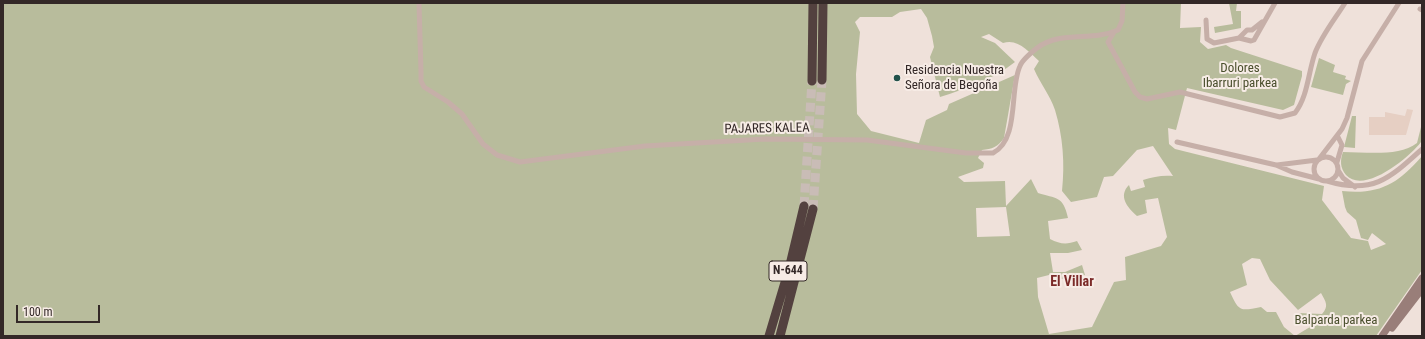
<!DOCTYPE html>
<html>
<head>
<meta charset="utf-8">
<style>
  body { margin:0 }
  #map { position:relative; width:1425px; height:339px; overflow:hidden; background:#efe1da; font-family:"Roboto Condensed",sans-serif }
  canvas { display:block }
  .frame { position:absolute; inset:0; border:4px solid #332827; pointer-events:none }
  .scale { position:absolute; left:16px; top:305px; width:84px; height:18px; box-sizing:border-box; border:2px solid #332827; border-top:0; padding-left:5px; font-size:12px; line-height:14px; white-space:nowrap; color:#332827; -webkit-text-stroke:3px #f7ece6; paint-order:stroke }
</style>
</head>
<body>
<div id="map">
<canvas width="1425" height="339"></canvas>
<div class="frame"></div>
<div class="scale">100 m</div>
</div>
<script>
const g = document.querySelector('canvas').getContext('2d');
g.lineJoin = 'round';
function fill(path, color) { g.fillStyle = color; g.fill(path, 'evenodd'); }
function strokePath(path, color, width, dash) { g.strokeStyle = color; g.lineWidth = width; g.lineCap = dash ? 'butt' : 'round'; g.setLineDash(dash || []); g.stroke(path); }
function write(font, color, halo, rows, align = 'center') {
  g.font = font + ' "Roboto Condensed",sans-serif'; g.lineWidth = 4; g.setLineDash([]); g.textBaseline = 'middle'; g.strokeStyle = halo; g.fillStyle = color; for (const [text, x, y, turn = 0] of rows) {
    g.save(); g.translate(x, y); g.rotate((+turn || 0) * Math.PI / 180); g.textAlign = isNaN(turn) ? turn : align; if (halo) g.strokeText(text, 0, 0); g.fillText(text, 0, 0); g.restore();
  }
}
fill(new Path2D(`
  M 3,3 L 1181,3 L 1180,28 L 1201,27 L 1200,42 L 1208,49 L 1226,45 L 1231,48 L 1302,71 L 1302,76 L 1294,105 L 1283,110 L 1187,88 L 1176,130 L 1168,128 L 1169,144 L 1175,149 L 1324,186 L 1322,200 L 1351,238 L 1368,241 L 1371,250 L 1386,244 L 1372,233 L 1368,240 L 1361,238 L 1356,220 L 1347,212 L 1345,207 L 1342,191 C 1379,195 1398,184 1422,156 L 1422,270 L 1376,336 L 3,336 ZM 921,9 L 927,18 L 932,36 L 934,47 L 930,57 L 940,97 C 965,89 994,79 1015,62 L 995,43 L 981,37 L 989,34 L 1003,43 C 1018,38 1029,52 1039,61 L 1034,69 C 1040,83 1050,95 1055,110 C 1063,137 1065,163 1062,191 L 1071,202 L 1097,197 L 1104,177 L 1113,176 L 1137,150 L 1153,146 L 1173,176 C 1162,175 1153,177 1143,180 L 1145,187 L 1131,191 L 1129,185 C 1118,196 1127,207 1137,216 L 1147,213 L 1145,200 L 1158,198 L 1167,237 L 1161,246 L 1125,257 L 1126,280 L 1114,282 L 1092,327 L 1049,334 L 1038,297 L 1037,278 L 1049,275 L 1061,279 L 1085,275 L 1082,265 L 1065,272 L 1053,272 L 1050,253 L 1068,253 L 1082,250 L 1077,241 C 1066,245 1060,244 1050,239 L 1048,221 L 1068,218 C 1063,195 1056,199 1038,193 L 1031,179 L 1006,206 L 1005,181 L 964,182 L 958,177 L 983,168 L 984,163 L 978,158 L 982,150 C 992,149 998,147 1004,138 L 1015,75 L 949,104 L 947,110 L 926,120 L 919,143 L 871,131 L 857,114 L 856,74 L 860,32 L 855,22 L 860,17 L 892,17 L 900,12 ZM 1006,207 L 1010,236 L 977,237 L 976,208 ZM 1252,258 L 1260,259 L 1270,280 L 1298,310 L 1321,293 C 1326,302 1329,306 1322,314 L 1299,313 L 1310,327 L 1295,336 L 1284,327 L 1276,312 L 1267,312 L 1261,307 C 1240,311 1239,312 1230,292 L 1247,285 L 1242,264 Z
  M 1229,3 L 1237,3 L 1236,11 L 1241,11 L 1241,28 L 1215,33 L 1214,27 L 1233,24 Z
  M 1319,58 L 1335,65 L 1333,72 L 1346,76 L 1345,79 L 1351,81 L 1346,84 L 1343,95 L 1311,87 Z
  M 1352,116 L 1356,116 L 1355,148 L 1344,147 Z
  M 1422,123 L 1421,142 C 1410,157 1364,195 1346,175 C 1340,168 1340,160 1343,152 C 1366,152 1399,157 1417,143 Z`), '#b8bc9c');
fill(new Path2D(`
  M 1407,109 L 1413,110 L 1406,135 L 1369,135 L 1369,117 L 1385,117 L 1385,112 L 1405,116 Z`), '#e6cfc3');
strokePath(new Path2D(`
  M 804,206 L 812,81
  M 813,209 L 822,80`), '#c9bcb6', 9, [9, 4.5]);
strokePath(new Path2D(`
  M 419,3 L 421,72 L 421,81 L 424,87 L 448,102 L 462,114 L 483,144 L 497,155 L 520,162 L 645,146 L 765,139 L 867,140 L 966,153 L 993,153 C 1020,139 1009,89 1020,66 C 1022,60 1032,52 1037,48 C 1061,30 1092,42 1118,30 L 1122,21 L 1123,3
  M 1420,9 L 1422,10
  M 1206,20 L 1207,39 L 1214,43 L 1239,38 L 1251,41 L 1254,40 L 1275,3
  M 1114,32 L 1108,42 L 1135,92 L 1140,97 L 1147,99 L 1180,92 L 1280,117 L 1295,113 C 1308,96 1308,73 1315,53 C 1322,35 1335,19 1345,3
  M 1239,38 L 1247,30 L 1252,30 L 1262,22
  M 1177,142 L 1276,165 L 1292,172 L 1319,179
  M1314 169a12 12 0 1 1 24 0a12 12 0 1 1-24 0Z
  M 1319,159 L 1342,129 L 1347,118 L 1362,61 L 1399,3
  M 1337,162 L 1342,145 L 1338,137
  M 1277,165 L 1317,160
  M 1338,170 L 1343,178 L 1355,187
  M 1327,181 C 1373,195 1390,178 1422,149`), '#c6afa8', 5);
strokePath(new Path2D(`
  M 1392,328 L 1422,289
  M 1382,336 L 1422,278`), '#997e79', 7);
strokePath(new Path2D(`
  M 822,80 L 823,3
  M 812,81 L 813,3
  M 769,336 L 789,269 L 804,206
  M 780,336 L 813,209`), '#53413f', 9);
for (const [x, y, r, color] of [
  [897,78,4,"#21514a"]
]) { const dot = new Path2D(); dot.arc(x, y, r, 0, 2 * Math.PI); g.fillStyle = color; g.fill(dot); strokePath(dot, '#f7ece6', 1.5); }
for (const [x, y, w] of [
  [788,271,38]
]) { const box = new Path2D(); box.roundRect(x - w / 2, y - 10, w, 20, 3); g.fillStyle = '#f7ece6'; g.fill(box); strokePath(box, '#332827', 1); }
write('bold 12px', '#332827', null, [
  ["N-644",788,271]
]);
write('13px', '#4a4f2d', '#f7ece6', [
  ["Dolores",1240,69],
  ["Ibarruri parkea",1240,84],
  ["Balparda parkea",1336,321]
]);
write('13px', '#332827', '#f7ece6', [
  ["Residencia Nuestra",905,71],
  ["Señora de Begoña",905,86]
], 'left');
write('13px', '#332827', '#f7ece6', [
  ["PAJARES KALEA",767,129,-1]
]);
write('bold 14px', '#7b2a28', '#f7ece6', [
  ["El Villar",1072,282]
]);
</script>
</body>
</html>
